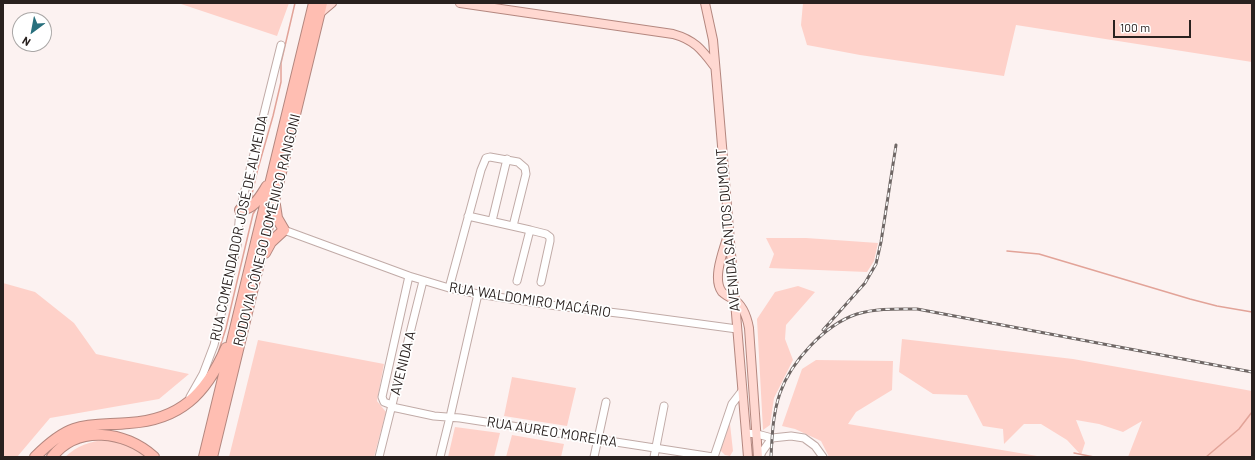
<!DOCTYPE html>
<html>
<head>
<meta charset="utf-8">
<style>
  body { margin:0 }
  #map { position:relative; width:1255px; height:460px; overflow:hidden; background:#fcf2f1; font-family:Barlow,sans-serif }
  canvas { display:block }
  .frame { position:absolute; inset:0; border:4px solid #29211f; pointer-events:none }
  .north { position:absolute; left:12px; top:12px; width:40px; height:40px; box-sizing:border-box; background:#fff; border:1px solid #a9a6a5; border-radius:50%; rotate:212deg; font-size:11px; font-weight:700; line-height:16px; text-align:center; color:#29211f }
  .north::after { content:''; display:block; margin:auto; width:14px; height:18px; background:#29707d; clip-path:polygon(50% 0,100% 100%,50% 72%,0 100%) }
  .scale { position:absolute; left:1113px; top:20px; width:78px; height:18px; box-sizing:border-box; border:2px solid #29211f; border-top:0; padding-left:5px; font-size:12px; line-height:14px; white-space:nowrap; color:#29211f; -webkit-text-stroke:3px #fff; paint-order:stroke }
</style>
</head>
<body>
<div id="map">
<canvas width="1255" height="460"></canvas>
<div class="frame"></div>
<div class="north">N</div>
<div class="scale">100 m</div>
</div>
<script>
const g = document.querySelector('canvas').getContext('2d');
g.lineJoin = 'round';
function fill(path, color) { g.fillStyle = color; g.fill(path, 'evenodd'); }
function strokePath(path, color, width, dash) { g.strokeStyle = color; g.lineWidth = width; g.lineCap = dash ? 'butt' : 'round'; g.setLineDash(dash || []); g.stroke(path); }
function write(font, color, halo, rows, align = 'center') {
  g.font = font + ' Barlow,sans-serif'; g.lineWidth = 3.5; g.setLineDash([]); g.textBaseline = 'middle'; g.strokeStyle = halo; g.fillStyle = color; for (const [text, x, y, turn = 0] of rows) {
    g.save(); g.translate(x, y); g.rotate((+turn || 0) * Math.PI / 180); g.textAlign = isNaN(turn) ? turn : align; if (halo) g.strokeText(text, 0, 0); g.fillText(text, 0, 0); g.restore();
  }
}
fill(new Path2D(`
  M 178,3 L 289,3 L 277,36 Z
  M 803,3 L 1252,3 L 1252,62 L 1016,25 L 1004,76 L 860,55 L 807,45 L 801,25 Z
  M 766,238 L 806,238 L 878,243 L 874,261 L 867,272 L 769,268 L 774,254 Z
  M 3,283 L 35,292 L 74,323 L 96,354 L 189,374 L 159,399 L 50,418 L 17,457 L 3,457 Z
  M 798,286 L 815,292 L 786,325 L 785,339 L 793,360 L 774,398 L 770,425 L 763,430 L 757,319 L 775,292 Z
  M 902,339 L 1073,359 L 1252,391 L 1252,457 L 1128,457 L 1142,421 L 1123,432 L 1099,424 L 1076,420 L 1085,443 L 1081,455 L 1067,440 L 1041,424 L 1024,424 L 1004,444 L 1003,429 L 983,426 L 967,395 L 933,394 L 899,372 Z
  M 258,340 L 384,364 L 377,401 L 386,412 L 374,457 L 229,457 Z
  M 816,360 L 893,361 L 892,390 L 856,412 L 848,424 L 1043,457 L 829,457 L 821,441 L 795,429 L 782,426 L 802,369 Z
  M 512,377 L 576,388 L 567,426 L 504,416 Z
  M 729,422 L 730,424 L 733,451 L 730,456 L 725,455 L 719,449 Z
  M 455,427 L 500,433 L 494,457 L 448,457 Z
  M 512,435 L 564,444 L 561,457 L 506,457 Z
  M 106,440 C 122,442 134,449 148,457 L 65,457 C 77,446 90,441 106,440 Z`), '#fed1c9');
strokePath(new Path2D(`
  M 253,198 L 252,194 L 257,172 L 273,116 L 281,82 L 281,63 L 295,3
  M 1007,251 L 1039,254 L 1190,299 L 1217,306 L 1252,312
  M 219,350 L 226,328 L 253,214 L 256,209 L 256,207
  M 1074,453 L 1094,457
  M 1206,457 L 1239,429 L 1252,412`), '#e2a398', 1.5);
const minor = new Path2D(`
  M 468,216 L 530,230 L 517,281
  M 492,221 L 507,159
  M 284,230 L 409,276 L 449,288 L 478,294 L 557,306 L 626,314 L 737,329
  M 530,230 L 546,234 L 550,237 L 550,241 L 541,282
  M 449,288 L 481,170 L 486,158 L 490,157 L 518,162 L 525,168 L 526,174 L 513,226
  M 190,397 L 203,374 L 214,345 L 237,246 L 240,210 L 281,45
  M 392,405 L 384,402 L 382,397 L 409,276
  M 392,407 L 434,416 L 460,418 L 713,457
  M 746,433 L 757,434 L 772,438 L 791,436 L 804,438 L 815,446 L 823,457
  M 379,457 L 423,281
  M 440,457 L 450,417 L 478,294
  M 594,457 L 606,402
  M 654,457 L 664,406
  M 714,457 L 732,404 L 742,391
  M 760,457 L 762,452 L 772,438`);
const major = new Path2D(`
  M 460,3 L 673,34 C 695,40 702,50 715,67
  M 705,3 L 713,40 L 716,74 L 748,457
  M 319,14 L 332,3
  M 727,238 C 723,252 712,279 722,292 C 725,295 729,297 733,299 C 743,305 747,317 749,328 L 758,457`);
const highway = new Path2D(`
  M 240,210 C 255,208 260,197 267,186
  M 265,253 L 271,242 L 284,230 L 277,218 L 275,205
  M 35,457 C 46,446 59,434 74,429 C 91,423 111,425 129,423 C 180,420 206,394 226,348
  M 52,457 C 78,424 125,431 154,457
  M 204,457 L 314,3
  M 212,457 L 322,3`);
strokePath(minor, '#c1aba7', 9);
strokePath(major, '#b4877f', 10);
strokePath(highway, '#b4877f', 12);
strokePath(minor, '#fff', 7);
strokePath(major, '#ffd8d1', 8);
strokePath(highway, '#ffbeb2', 10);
const rail = new Path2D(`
  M 823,330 L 865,283 L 876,264 L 881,242 L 896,145
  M 771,457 C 772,436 773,413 780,393 C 791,362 824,325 857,314 C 877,308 897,309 917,309 L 1252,372`);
strokePath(rail, '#6f6765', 3);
strokePath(rail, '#fff', 1.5, [4.5]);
write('14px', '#29211f', '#fff', [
  ["RUA COMENDADOR JOSÉ DE ALMEIDA",239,228,-78],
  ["RODOVIA CÔNEGO DOMÊNICO RANGONI",267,230,-76],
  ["AVENIDA SANTOS DUMONT",728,230,-95],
  ["RUA WALDOMIRO MACÁRIO",530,300,9],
  ["AVENIDA A",403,363,-76],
  ["RUA AUREO MOREIRA",552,432,9]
]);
</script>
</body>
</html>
